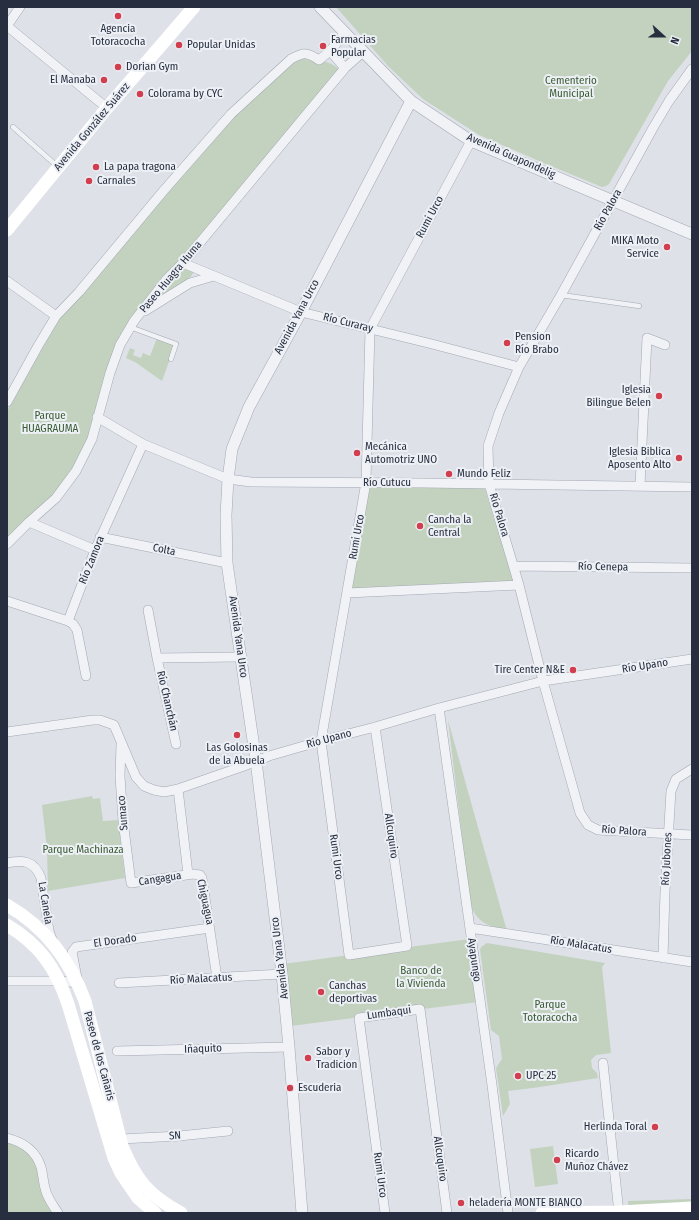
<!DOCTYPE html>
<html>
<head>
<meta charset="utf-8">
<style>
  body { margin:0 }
  #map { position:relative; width:699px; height:1220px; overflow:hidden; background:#dee1e8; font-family:"Fira Sans Condensed",sans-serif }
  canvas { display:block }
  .frame { position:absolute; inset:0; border:8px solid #262e3f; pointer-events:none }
  .north { position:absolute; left:643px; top:16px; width:40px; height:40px; -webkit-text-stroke:3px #edf0f5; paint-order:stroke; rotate:111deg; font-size:11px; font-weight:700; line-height:16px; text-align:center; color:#262e3f }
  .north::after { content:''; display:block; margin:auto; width:14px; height:18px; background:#262e3f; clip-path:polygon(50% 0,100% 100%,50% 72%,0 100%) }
</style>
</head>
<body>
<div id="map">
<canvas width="699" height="1220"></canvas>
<div class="frame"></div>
<div class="north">N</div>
</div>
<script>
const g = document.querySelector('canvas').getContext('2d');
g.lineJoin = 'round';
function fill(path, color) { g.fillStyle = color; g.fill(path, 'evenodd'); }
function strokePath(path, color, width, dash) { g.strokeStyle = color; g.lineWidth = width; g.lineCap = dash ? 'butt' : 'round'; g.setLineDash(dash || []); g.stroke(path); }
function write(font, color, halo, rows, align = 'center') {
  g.font = font + ' "Fira Sans Condensed",sans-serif'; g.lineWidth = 4; g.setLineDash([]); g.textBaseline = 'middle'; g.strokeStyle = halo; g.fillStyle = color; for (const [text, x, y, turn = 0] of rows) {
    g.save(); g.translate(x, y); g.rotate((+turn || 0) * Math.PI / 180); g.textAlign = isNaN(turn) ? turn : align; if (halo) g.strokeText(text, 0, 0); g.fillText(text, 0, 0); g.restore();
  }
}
fill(new Path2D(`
  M 336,7 L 692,7 L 692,51 L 668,81 L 609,184 L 606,186 L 602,187 L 546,164 L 479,135 L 423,99 L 388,66 Z
  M 302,58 C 315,60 329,60 339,69 L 133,320 L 90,438 L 75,471 L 55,497 L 7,542 L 7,411 L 59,318 L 234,117 L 293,62 Z
  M 184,268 L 194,272 L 189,279 L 159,297 Z
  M 157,338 L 175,345 L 162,381 L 135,362 L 126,358 L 130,348 L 135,350 L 133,355 L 141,358 L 143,353 L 150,356 Z
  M 369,485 L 484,486 L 514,583 L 351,590 Z
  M 448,720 L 507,931 C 489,926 476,923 470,903 Z
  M 92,796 L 93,799 L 100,798 L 103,821 L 118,820 L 125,878 L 48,891 L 47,849 L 42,805 Z
  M 469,939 L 478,1002 L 291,1026 L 283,964 Z
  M 487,943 L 605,963 L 602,967 L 611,1053 L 596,1055 L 591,1060 L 592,1068 L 597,1073 L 598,1078 L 533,1088 L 508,1091 L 510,1104 L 503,1116 L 496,1068 L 502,1059 L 499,1036 L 491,1030 L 480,950 L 481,947 Z
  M 7,1142 C 19,1145 28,1153 36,1162 L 55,1213 L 7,1213 Z
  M 553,1146 L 558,1184 L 535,1187 L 530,1149 Z
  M 692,1199 L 692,1207 L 628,1209 L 628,1201 Z`), '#c3d2be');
const service = new Path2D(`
  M 13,127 L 57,166
  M 561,295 L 639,306
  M 130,327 L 176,344 L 171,359`);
const minor = new Path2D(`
  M 7,26 L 107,108
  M 7,26 L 20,7
  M 330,51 L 345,68
  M 692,69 L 669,101 L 653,128 L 561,295 L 519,367 L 499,413 L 488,446 L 489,484 L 519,585 L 543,681 L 580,813 L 588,825 L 598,830 L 692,835
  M 183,263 L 301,312 L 432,344 L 519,367
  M 7,281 L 56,316
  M 145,311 L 190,283 L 214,276
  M 7,402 L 38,346 L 56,316 L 79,292 L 165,189 L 231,114 L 291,59 C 304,52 307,52 319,60 L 330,51 L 345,33
  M 97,417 L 143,444 L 228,479 L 251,482 L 423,483 L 692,487
  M 640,486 L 647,338 L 665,345
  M 29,522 L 95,550
  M 100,537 L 227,563
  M 7,544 L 29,522 L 56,498 L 76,471 L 92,439 L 110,373 L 120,345 L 134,321 L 166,280 L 183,263 L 345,68 L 363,52
  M 514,566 L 692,568
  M 347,593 L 519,585
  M 7,601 L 68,621 L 73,624 L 77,630 L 86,676
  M 148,610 L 157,658
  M 68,621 L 95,550 L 143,444
  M 439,708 L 492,1085 L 508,1213
  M 375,727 L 407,946 L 349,955 L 321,741 L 366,482 L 370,329 L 471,141
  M 7,732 L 93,720 L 100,720 L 114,725 L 136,777 L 144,786 L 154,790 L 164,792 L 178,789 L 244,766 L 269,756 L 321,741 L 375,727 L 439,708 L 543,681 L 692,659
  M 176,744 L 157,658 L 240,657
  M 121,745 L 120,776 L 123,821 L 131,883 L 193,874 L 200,875 L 202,878 L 217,978
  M 178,789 L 188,874
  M 7,863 C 23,860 34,860 41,878 L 49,931 L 53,942
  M 470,928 L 692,962
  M 663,958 L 665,892 L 671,791 L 676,779 L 692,769
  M 7,981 L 60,981 L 78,983 L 72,952 L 76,947 L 210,928
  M 119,983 L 282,974
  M 117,1051 L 289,1047
  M 603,1063 L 619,1213
  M 7,1138 C 23,1142 36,1151 41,1167 C 43,1174 43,1181 45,1188 C 47,1198 53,1205 58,1213
  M 121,1139 L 179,1136 L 228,1131
  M 385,1213 L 359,1018 L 420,1009 L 447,1213`);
const tertiary = new Path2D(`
  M 320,7 L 411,101 L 471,141 L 692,234
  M 302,1213 L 289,1047 L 282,974 L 256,761 L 227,563 L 226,515 L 228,479 L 232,449 L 249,407 L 301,312 L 411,101`);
strokePath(service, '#a3a8b2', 5.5);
strokePath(minor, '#a3a8b2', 10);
strokePath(tertiary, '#a3a8b2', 12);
strokePath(service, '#f0f2f6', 4.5);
strokePath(minor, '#f0f2f6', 9);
strokePath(tertiary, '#f0f2f6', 11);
strokePath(new Path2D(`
  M 7,230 L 107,108 L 194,7
  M 7,905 C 46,928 69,959 85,1001 L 122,1146 C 136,1180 148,1195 181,1213
  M 7,925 C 40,945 56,968 68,1004 L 114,1158 L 121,1173 L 138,1198 L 155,1213
  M 542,1213 L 619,1212 L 692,1208`), '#fff', 13);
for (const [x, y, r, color] of [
  [118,16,4,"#d13e4e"],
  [179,45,4,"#d13e4e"],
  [323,46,4,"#d13e4e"],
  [118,67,4,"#d13e4e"],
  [104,80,4,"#d13e4e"],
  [140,94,4,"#d13e4e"],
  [96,167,4,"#d13e4e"],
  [89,181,4,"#d13e4e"],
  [667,247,4,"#d13e4e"],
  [507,343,4,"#d13e4e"],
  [659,396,4,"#d13e4e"],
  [357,453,4,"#d13e4e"],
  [679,458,4,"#d13e4e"],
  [449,474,4,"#d13e4e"],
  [420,526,4,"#d13e4e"],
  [573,670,4,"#d13e4e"],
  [237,735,4,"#d13e4e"],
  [321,992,4,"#d13e4e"],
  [308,1058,4,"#d13e4e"],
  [518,1076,4,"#d13e4e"],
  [290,1088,4,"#d13e4e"],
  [655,1127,4,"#d13e4e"],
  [557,1160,4,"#d13e4e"],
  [461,1203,4,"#d13e4e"]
]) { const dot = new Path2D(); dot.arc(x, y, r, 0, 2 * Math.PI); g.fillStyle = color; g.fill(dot); strokePath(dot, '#edf0f5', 1.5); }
write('11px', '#262e3f', '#edf0f5', [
  ["Agencia",118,29,"center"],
  ["Totoracocha",118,42,"center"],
  ["Farmacias",331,40],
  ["Popular",331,53],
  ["Popular Unidas",187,45],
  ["Dorian Gym",126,67],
  ["El Manaba",96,80,"right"],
  ["Colorama by CYC",148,94],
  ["La papa tragona",104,167],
  ["Carnales",97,181],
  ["MIKA Moto",659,241,"right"],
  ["Service",659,254,"right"],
  ["Pension",515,337],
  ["Río Brabo",515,350],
  ["Iglesia",651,390,"right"],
  ["Bilingue Belen",651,403,"right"],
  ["Mecánica",365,447],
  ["Automotriz UNO",365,460],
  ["Iglesia Biblica",671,452,"right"],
  ["Aposento Alto",671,465,"right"],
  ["Mundo Feliz",457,474],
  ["Cancha la",428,520],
  ["Central",428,533],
  ["Tire Center N&E",565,670,"right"],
  ["Las Golosinas",237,748,"center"],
  ["de la Abuela",237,761,"center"],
  ["Canchas",329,986],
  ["deportivas",329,999],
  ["Sabor y",316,1052],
  ["Tradicion",316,1065],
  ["UPC 25",526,1076],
  ["Escuderia",298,1088],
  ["Herlinda Toral",647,1127,"right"],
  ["Ricardo",565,1154],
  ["Muñoz Chávez",565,1167],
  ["heladería MONTE BIANCO",469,1203]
], 'left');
write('11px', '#395b33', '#edf0f5', [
  ["Cementerio",571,81],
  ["Municipal",571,94],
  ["Parque",50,416],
  ["HUAGRAUMA",50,429],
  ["Parque Machinaza",83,850],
  ["Banco de",421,971],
  ["la Vivienda",421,984],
  ["Parque",550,1005],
  ["Totoracocha",550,1018]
]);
write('11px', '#262e3f', '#edf0f5', [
  ["Avenida González Suárez",92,127,-50],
  ["Avenida Guapondelig",511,156,24],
  ["Río Palora",608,210,-61],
  ["Rumi Urco",430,217,-62],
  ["Paseo Huagra Huma",171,277,-50],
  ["Avenida Yana Urco",297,317,-62],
  ["Río Curaray",348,323,14],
  ["Río Cutucu",387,483],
  ["Río Palora",499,515,73],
  ["Rumi Urco",357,537,-80],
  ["Colta",164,550,11],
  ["Río Zamora",92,560,-68],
  ["Río Cenepa",603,567,1],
  ["Avenida Yana Urco",238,637,82],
  ["Río Upano",645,666,-9],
  ["Río Chanchán",167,701,77],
  ["Río Upano",329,739,-15],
  ["Sumaco",123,813,-95],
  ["Río Palora",624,831,4],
  ["Allcuquiro",391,836,82],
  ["Rumi Urco",336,857,82],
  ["Río Jubones",667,859,-87],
  ["Cangagua",160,879,-9],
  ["Chiguagua",205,902,78],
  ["La Canela",45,903,81],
  ["El Dorado",115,941,-8],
  ["Río Malacatus",581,945,9],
  ["Avenida Yana Urco",280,958,-97],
  ["Ayapungo",474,960,82],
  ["Río Malacatus",201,979,-3],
  ["Lumbaqui",389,1013,-8],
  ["Iñaquito",203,1049,-2],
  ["Paseo de los Cañaris",99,1056,75],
  ["SN",175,1136,-4],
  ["Allcuquiro",440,1159,82],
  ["Rumi Urco",380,1175,82]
]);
</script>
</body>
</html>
